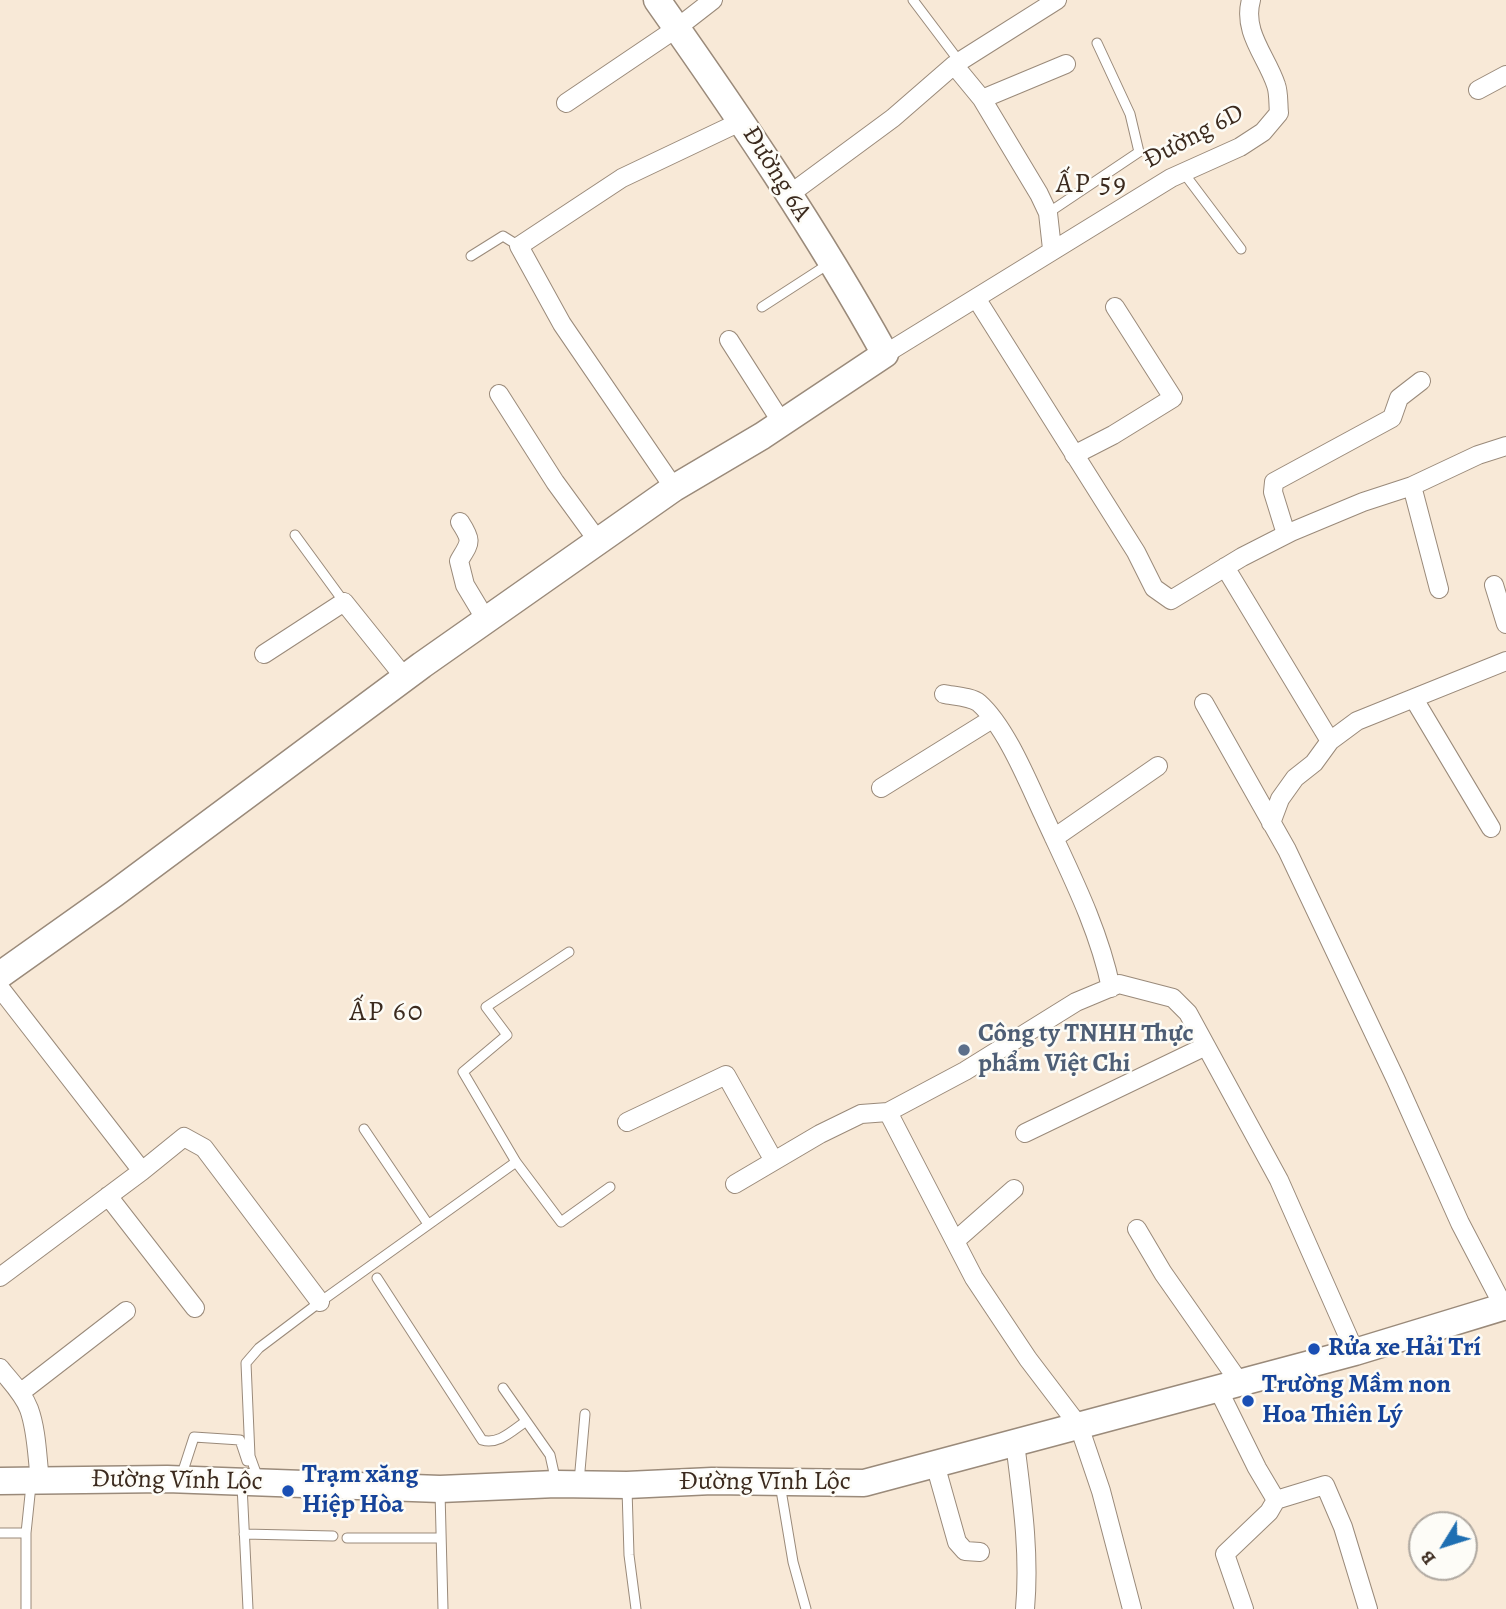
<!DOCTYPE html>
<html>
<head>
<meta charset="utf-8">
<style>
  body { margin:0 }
  #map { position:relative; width:1506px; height:1609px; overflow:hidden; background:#f8e9d7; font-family:Alegreya,serif }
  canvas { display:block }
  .north { position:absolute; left:1408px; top:1511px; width:70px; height:70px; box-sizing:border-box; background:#fdfcf7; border:2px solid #afa8a0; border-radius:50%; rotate:232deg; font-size:19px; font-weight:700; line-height:28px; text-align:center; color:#3b2a1e }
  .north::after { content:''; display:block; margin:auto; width:24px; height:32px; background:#1f6fb2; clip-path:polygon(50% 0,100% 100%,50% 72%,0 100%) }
</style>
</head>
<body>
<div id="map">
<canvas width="1506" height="1609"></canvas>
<div class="north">B</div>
</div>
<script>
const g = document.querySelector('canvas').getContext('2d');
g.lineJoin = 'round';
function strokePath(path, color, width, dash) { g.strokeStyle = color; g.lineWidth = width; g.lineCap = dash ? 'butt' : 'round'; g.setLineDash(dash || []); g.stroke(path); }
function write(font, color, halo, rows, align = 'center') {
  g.font = font + ' Alegreya,serif'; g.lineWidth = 5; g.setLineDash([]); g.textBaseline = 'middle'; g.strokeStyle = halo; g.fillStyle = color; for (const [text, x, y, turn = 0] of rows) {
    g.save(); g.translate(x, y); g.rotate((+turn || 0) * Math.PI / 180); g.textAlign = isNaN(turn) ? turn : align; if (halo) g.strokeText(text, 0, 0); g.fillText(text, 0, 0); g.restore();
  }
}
const lane = new Path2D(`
  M 913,0 L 959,61
  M 1183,172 L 1241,249
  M 1048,213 L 1139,152 L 1130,114 L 1097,43
  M 471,256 L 503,236 L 519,246
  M 762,307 L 830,263
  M 295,535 L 344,602
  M 569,952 L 486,1007 L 507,1035 L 463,1072 L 516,1162 L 561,1222 L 610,1187
  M 364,1129 L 428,1224
  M 377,1278 L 482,1440 C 498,1445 512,1431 525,1422
  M 503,1388 L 550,1455 L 556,1482
  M 181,1477 L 194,1437 L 240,1440 L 247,1461
  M 259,1481 L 250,1456 L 246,1363 L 259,1348 L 320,1302 L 516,1162
  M 579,1482 L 585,1414
  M 780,1484 L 793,1562 L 806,1609
  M 242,1485 L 248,1609
  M 627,1489 L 629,1555 L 636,1609
  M 440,1492 L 443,1609
  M 0,1533 L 26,1533
  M 244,1534 L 333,1536
  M 347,1538 L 441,1538
  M 26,1609 L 26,1533 L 31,1485`);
const street = new Path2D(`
  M 954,65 L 982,99 L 1039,194 L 1048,213 L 1052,249
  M 1478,90 L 1506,75
  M 982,99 L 1066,64
  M 566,103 L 677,28 L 713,0
  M 790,194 L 893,118 L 954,65 L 1057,0
  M 976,298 L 1136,552 L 1154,588 L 1171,600 L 1242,557 L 1291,532 L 1363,502 L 1412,486 L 1478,455 L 1506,446
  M 729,340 L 782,423
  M 885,354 L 1171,178 L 1240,147 L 1263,132 L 1279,113 C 1278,104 1279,93 1276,85 C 1267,57 1242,32 1251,0
  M 499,394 L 555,482 L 598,541
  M 1074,455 L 1113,435 L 1173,398 L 1115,307
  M 1412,486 L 1439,589
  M 674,488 L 562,324 L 519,246 L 622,178 L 742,121
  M 460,522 C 473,542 470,542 459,561 L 465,585 L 486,620
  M 1286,534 L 1273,492 L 1274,482 L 1392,418 L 1399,398 L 1421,381
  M 1225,567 L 1330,741
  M 1494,585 L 1506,624
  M 264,654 L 344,602 L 405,678
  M 944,694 C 954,696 972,697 979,703 C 1006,727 1028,782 1043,814 C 1069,871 1098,926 1111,988
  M 1414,699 L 1491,828
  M 1204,703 L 1287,850 L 1396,1080 L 1460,1223 L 1506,1311
  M 881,788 L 992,719
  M 1271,823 L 1280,799 L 1295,778 L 1314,763 L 1330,741 L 1357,721 L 1506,661
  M 1054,838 L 1158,766
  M 0,988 L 142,1171 L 184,1137 L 204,1148 L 320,1302
  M 627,1122 L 726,1075 L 774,1161
  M 1025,1133 L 1206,1046
  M 735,1184 L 820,1134 L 861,1114 L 888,1112
  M 108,1196 L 195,1308
  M 1137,1229 L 1163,1273 L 1240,1383
  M 955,1241 L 1014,1189
  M 0,1277 L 142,1171
  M 0,1368 C 10,1381 23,1393 29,1409 C 37,1431 37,1457 40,1480
  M 1218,1389 L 1257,1468 L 1276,1500 L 1325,1485 L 1343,1527 L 1368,1609
  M 20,1393 L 126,1311
  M 1015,1443 C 1022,1499 1030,1553 1025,1609
  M 935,1464 L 957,1542 L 965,1551 L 980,1552
  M 1132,1609 L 1101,1491 L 1079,1426 L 1028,1359 L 974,1278 L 888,1112 L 965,1071 L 1076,1002 L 1119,984 L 1173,998 L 1188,1013 L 1279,1180 L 1355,1352
  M 1244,1609 L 1225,1554 L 1269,1512 L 1276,1500`);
const secondary = new Path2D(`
  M 0,975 L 114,894 L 422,665 L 674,488 L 762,436 L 885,354 C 817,231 738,115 657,0
  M 0,1481 L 167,1479 L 440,1489 L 556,1484 L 627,1485 L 712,1481 L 864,1483 L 1355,1352 L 1506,1306`);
strokePath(lane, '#9a8a7a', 11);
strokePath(street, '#9a8a7a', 20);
strokePath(secondary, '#9a8a7a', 29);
strokePath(lane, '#fff', 9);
strokePath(street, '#fff', 18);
strokePath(secondary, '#fff', 26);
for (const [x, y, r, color] of [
  [964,1050,7,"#5c6f8a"],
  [1314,1349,7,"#1a4fb4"],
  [1248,1401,7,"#1a4fb4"],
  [288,1491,7,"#1a4fb4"]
]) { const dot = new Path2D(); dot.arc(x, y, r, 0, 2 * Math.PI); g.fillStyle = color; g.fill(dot); strokePath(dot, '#fdfcf7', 2.5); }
write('26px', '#3b2a1e', '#fdfcf7', [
  ["Đường 6D",1194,137,-28],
  ["Đường 6A",776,174,58],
  ["Đường Vĩnh Lộc",177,1481,1],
  ["Đường Vĩnh Lộc",765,1483]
]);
write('bold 26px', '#4e5e75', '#fdfcf7', [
  ["Công ty TNHH Thực",978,1035],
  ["phẩm Việt Chi",978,1065]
], 'left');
write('bold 26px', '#164399', '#fdfcf7', [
  ["Rửa xe Hải Trí",1328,1349],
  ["Trường Mầm non",1262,1386],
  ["Hoa Thiên Lý",1262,1416],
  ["Trạm xăng",302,1476],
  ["Hiệp Hòa",302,1506]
], 'left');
g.letterSpacing = '2px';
write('28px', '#3b2a1e', '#fdfcf7', [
  ["ẤP 59",1092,185],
  ["ẤP 60",387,1013]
]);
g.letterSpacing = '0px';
</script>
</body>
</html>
